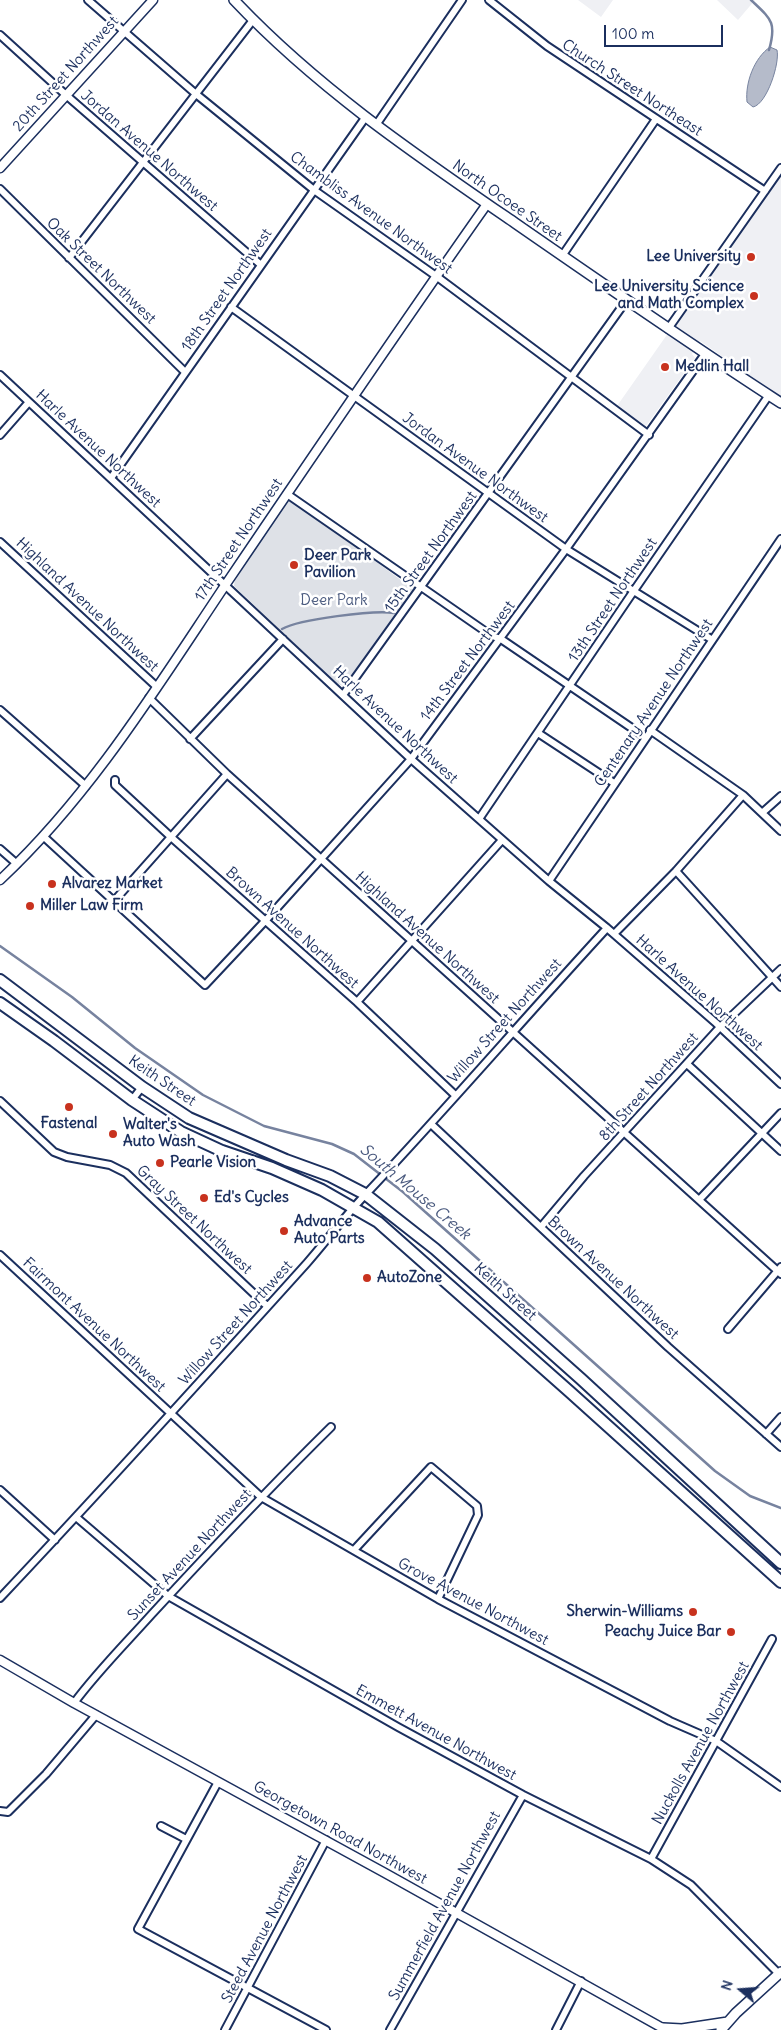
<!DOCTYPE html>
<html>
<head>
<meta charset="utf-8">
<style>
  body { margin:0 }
  #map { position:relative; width:781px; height:2030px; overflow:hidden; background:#fff; font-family:Delius,sans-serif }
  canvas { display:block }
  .north { position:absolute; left:716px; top:1965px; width:50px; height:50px; -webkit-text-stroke:4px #fff; paint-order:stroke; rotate:288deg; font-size:14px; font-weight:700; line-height:20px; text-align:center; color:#1b2f5e }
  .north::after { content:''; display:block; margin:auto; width:18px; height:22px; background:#1b2f5e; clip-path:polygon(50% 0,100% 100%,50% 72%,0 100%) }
  .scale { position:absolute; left:604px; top:25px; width:119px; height:22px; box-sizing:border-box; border:2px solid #1b2f5e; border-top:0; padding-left:6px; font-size:15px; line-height:18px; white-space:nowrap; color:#1b2f5e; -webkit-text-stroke:4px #fff; paint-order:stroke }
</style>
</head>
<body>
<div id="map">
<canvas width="781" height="2030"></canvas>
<div class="north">N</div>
<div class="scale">100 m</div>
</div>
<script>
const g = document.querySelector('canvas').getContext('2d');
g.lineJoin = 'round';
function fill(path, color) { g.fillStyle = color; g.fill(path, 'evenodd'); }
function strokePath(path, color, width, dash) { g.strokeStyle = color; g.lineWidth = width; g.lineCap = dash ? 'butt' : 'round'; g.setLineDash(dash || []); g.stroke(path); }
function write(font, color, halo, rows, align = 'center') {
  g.font = font + ' Delius,sans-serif'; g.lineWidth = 5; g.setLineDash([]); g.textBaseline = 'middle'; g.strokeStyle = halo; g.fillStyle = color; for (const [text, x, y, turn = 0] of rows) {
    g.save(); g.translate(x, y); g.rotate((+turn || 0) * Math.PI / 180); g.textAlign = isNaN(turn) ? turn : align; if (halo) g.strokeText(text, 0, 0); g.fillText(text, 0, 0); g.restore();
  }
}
fill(new Path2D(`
  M 578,0 L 613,0 L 601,17 Z
  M 717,0 L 755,0 L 738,20 Z
  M 781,172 L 781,397 L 700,341 L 692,354 L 695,358 L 646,426 L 617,406 Z`), '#eff0f4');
fill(new Path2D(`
  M 291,501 L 298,504 L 413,589 L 344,686 L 337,684 L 234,586 L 235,578 L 279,513 L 286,503 Z`), '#dee1e7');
const water = new Path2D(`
  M 770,47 L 777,50 C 780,63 767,104 753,107 L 747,102 C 745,83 754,58 770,47 Z`);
fill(water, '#b5bbca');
strokePath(water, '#77839f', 1);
strokePath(new Path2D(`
  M 751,0 C 771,19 777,22 769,50
  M 282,629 C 300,619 374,610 394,613
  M 0,946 L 72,997 L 135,1048 L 203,1095 L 264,1126 L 332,1144 L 354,1154 L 403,1192 L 715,1471 L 750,1496 L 781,1508`), '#77839f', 2.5);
const minor = new Path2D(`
  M 88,0 L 196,94 L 314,190 L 436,276 L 649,435
  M 489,0 L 547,46 L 765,191
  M 0,35 L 66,95 L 261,265
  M 376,125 L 462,0
  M 0,189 L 185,372
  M 562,256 L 656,119
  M 69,258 L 253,20
  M 231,307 L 566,549 L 711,639
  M 668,329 L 781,168
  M 0,375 L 411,759 L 549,881 L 607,928 L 716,1023 L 781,1084
  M 0,435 L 29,402
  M 111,478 L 365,118
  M 287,494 L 492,636 L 501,639 L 645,737
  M 0,542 L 157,687
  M 343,695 L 626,301
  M 149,698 L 227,774 L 781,1274
  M 0,710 L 86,786
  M 650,730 L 743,795 L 781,831
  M 538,733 L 614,783
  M 190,739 L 283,639
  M 115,780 L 115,785 L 171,837 L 357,1002 L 455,1095
  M 762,813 L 781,796
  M 479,819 L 633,592 L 769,395
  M 43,836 L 205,985 L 266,920 L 411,759 L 566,549 L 705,354
  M 0,849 L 17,864
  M 676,871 L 781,987
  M 549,881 L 781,539
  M 114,901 L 227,774
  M 614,934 L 676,871 L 743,795
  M 357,1002 L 502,840
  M 687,1064 L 781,1151
  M 132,1100 L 142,1087
  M 0,1101 L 54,1152 L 67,1157 L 110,1165 L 126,1173 L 267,1306
  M 431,1124 L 668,1347 L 781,1447
  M 699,1200 L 781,1113
  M 541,1227 L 584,1176 L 720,1027 L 781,969
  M 0,1255 L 261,1497 L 438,1599 L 670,1721 L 716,1741 L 781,1787
  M 728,1329 L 781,1267
  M 766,1434 L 781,1417
  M 0,1490 L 55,1540
  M 76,1517 L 168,1596 L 398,1727 L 523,1795 L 651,1859 L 691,1885 L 779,1974
  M 354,1550 L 431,1467 L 477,1506 L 478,1515 L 438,1599
  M 0,1598 C 104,1488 206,1375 307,1263 C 327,1240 345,1216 366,1194 C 448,1107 526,1016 607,928
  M 74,1703 C 97,1672 125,1644 151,1615 C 210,1551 269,1488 331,1427
  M 218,1782 L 138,1929 L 326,2030
  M 0,1811 L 8,1812 L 46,1774 L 96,1715
  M 161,1826 L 186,1839
  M 651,1859 L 772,1639
  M 225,2030 L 326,1840
  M 390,2030 L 523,1795
  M 556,2030 L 581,1981`);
const tertiary = new Path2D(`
  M 0,168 L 153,0
  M 0,880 C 91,795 157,687 226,584 C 312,457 398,330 487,204
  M 0,1660 L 74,1703 L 385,1873 L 666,2030`);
const secondary = new Path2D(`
  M 234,0 C 317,88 416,155 515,223 C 603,284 691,345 781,403
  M 663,2028 L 682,2029 L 728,2022
  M 721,2030 L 736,2013 L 781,1972`);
const primary = new Path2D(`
  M 0,980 L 142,1087 L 189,1118 L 286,1160 L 330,1176 L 365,1194 L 435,1249 L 581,1379 L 781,1563
  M 0,1003 L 54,1041 L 132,1100 L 181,1132 L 222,1151 L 272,1168 L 322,1190 L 378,1222 L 570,1392 L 781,1582`);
strokePath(minor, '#1b2f5e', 10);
strokePath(tertiary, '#1b2f5e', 11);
strokePath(secondary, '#1b2f5e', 12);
strokePath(primary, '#1b2f5e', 14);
strokePath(minor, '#fff', 6);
strokePath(tertiary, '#fff', 8);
strokePath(secondary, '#fff', 9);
strokePath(primary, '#fff', 10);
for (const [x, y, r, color] of [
  [751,257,5,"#c8321e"],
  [754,296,5,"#c8321e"],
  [665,367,5,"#c8321e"],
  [294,565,5,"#c8321e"],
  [52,884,5,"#c8321e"],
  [30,906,5,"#c8321e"],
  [69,1107,5,"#c8321e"],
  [113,1134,5,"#c8321e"],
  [160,1163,5,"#c8321e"],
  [204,1198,5,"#c8321e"],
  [284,1231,5,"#c8321e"],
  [367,1278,5,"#c8321e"],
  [693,1612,5,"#c8321e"],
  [731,1632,5,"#c8321e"]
]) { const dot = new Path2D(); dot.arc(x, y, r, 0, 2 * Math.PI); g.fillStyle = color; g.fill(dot); strokePath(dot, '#fff', 2); }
write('15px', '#1b2f5e', '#fff', [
  ["20th Street Northwest",66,74,-48],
  ["Church Street Northeast",632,88,33],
  ["Jordan Avenue Northwest",149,151,41],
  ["North Ocoee Street",507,201,35],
  ["Chambliss Avenue Northwest",371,213,36],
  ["Oak Street Northwest",101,271,44],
  ["18th Street Northwest",227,290,-55],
  ["Harle Avenue Northwest",98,449,43],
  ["Jordan Avenue Northwest",475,468,36],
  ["17th Street Northwest",239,540,-56],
  ["15th Street Northwest",431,552,-54],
  ["13th Street Northwest",613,600,-56],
  ["Highland Avenue Northwest",87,605,43],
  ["14th Street Northwest",468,661,-53],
  ["Centenary Avenue Northwest",654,703,-56],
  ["Harle Avenue Northwest",395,725,43],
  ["Brown Avenue Northwest",292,928,42],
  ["Highland Avenue Northwest",427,938,42],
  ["Harle Avenue Northwest",699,993,42],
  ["Willow Street Northwest",505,1021,-48],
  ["Keith Street",162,1081,34],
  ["8th Street Northwest",649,1087,-48],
  ["Gray Street Northwest",194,1220,43],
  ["Brown Avenue Northwest",613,1278,43],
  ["Keith Street",505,1292,42],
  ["Willow Street Northwest",236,1323,-48],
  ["Fairmont Avenue Northwest",94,1325,43],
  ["Sunset Avenue Northwest",190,1555,-47],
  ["Grove Avenue Northwest",473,1602,28],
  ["Emmett Avenue Northwest",436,1733,29],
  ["Nuckolls Avenue Northwest",701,1743,-61],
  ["Georgetown Road Northwest",340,1833,29],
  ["Summerfield Avenue Northwest",445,1906,-61],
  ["Steed Avenue Northwest",265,1929,-62]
]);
write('bold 15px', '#1b2f5e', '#fff', [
  ["Lee University",741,257,"right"],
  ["Lee University Science",744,287,"right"],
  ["and Math Complex",744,304,"right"],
  ["Medlin Hall",675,367],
  ["Deer Park",304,556],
  ["Pavilion",304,573],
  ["Alvarez Market",62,884],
  ["Miller Law Firm",40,906],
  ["Fastenal",69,1124,"center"],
  ["Walter's",123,1125],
  ["Auto Wash",123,1142],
  ["Pearle Vision",170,1163],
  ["Ed's Cycles",214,1198],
  ["Advance",294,1222],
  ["Auto Parts",294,1239],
  ["AutoZone",377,1278],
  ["Sherwin-Williams",683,1612,"right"],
  ["Peachy Juice Bar",721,1632,"right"]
], 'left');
write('15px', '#4c5c80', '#fff', [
  ["Deer Park",334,601]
]);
write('italic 16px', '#49597e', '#fff', [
  ["South Mouse Creek",415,1192,40]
]);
</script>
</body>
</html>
